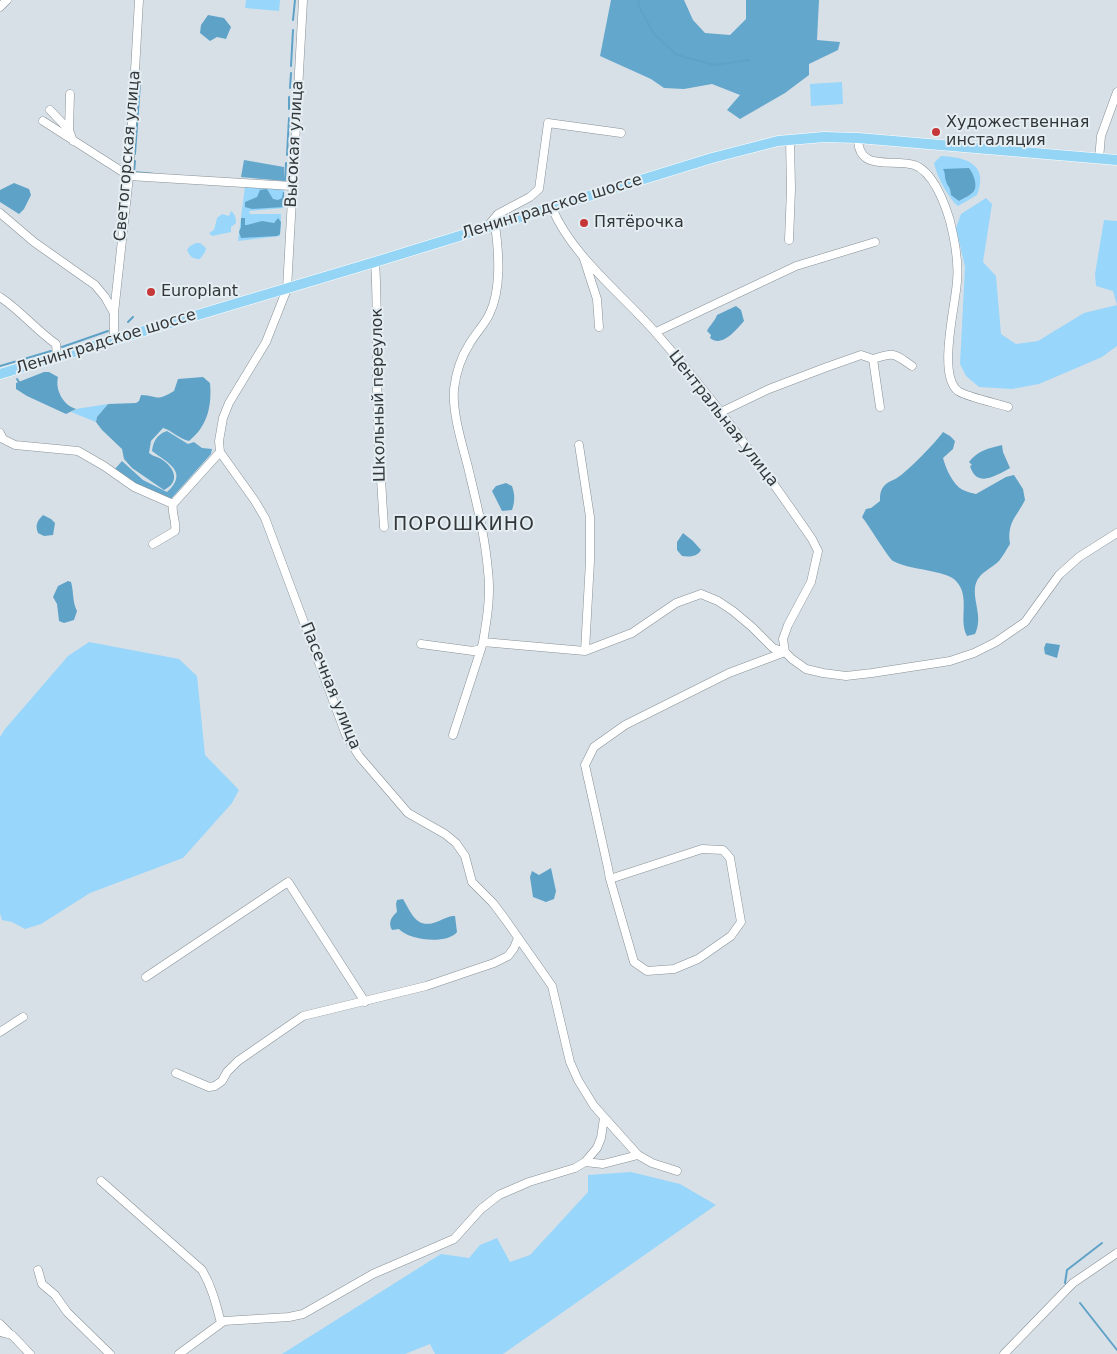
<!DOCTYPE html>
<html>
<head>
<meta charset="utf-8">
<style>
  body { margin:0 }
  canvas { display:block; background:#d7e0e6 }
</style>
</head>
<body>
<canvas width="1117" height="1354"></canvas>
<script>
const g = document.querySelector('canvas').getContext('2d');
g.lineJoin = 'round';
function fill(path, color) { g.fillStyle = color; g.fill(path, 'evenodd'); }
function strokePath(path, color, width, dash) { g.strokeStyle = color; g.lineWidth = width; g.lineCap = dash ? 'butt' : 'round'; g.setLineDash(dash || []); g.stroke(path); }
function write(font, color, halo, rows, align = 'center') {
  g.font = font + ' "DejaVu Sans",sans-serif'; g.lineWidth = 4; g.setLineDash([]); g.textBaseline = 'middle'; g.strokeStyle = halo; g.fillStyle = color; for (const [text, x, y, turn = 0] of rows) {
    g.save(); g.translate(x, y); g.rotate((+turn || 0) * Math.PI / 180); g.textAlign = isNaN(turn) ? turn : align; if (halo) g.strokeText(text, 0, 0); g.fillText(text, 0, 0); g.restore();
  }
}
fill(new Path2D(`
  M 246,0 L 280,0 L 279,11 L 245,8 Z
  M 842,82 L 843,104 L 811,106 L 810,84 Z
  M 941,156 C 967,157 989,165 977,195 L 958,206 C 949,199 936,175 934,163 Z
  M 245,186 L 265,186 L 284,190 L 284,208 L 249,211 L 250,214 L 281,214 L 280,236 L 238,241 Z
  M 986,198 L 992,204 L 983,262 L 996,276 L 1001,334 L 1016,344 L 1038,341 L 1084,313 L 1117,305 L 1113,291 L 1096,286 L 1095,274 L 1104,220 L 1117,221 L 1117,346 L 1102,357 L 1039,384 L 1012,389 L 979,387 L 966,376 L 960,364 L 965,267 L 956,228 L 961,214 Z
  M 231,211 C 235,213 236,219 236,223 L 231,227 L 231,232 L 212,236 L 209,233 L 214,230 L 217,218 L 222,214 L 229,216 Z
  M 196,243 L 200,243 L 206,248 L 205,252 L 200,259 C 193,259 190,257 187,250 L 190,246 Z
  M 108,404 L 97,417 L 96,422 L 71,412 L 76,409 Z
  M 89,642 L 179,659 L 197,676 L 205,755 L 239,790 L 232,803 L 183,858 L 90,893 L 41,924 L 25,929 L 12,922 L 2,920 L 0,913 L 0,737 L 5,729 L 68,656 Z
  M 631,1172 L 680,1184 L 716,1205 L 503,1354 L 435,1354 L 430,1344 L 405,1354 L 282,1354 L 441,1254 L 469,1258 L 480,1245 L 497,1238 L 510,1262 L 530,1255 L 588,1192 L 588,1175 Z`), '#98d6fb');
fill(new Path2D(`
  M 611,0 L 684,0 L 693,20 L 705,33 L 730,35 L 746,19 L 746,0 L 819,0 L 817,40 L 840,42 L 838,50 L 809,64 L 809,75 L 785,93 L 740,119 L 727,110 L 740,95 L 712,84 L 684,89 L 664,88 L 651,79 L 600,56 Z
  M 244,160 L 284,167 L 284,181 L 241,177 Z
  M 167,431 L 188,444 L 194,442 L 202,448 L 212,449 L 211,454 L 170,500 L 144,490 L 114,470 L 122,461 L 143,480 L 167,492 C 189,472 168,463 152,451 C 153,442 157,434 167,431 Z`), '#64a7cd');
fill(new Path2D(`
  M 208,15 L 224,18 L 231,27 L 226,39 L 217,37 L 210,41 L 200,33 L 201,25 Z
  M 969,168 C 973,173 978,185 974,191 C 971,195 964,198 959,201 L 951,195 C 950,185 948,188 946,181 C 944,176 946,174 943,169 Z
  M 14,183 L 29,189 L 31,195 L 24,209 L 19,214 L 0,202 L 0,190 Z
  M 267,189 L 273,199 L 278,200 L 282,198 L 283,192 L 284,192 L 284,207 L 252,209 L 245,207 L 245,202 L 257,197 L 260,190 Z
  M 241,218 L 245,218 L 245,225 L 247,225 L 262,221 L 274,223 L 278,218 L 281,222 L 280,234 L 277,236 L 241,238 L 239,232 L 241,227 Z
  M 736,306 L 741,310 L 744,321 C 736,330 722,348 710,338 L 711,335 L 707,331 C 710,325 715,321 717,315 Z
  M 44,372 L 49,372 L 58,377 C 55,390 63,405 76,409 L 66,414 L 27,396 L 16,389 L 16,383 Z
  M 203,377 L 210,383 C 212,405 208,426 189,441 C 179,439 173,431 163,428 L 151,441 L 149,453 C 154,457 160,457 164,461 C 176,470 179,483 164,490 L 132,468 L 124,459 L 122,449 L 102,430 L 96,422 L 97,417 L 108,404 L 136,403 L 139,401 L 141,395 C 160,396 155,402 174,391 L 178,379 Z
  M 943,432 L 950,436 L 955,441 L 953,449 L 943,458 C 946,469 953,485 963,490 C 967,492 972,493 976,494 L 1006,477 L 1014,475 L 1023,489 L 1025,500 C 1016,518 1007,522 1010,544 C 1006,550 1003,556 999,561 C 991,569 980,572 976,583 C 971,599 984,616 975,634 L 967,636 C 958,619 971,597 956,581 C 946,570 909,570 893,561 C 889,559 868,524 862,517 L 866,509 L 871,508 L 880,501 C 880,495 880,491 884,486 C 889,481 892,481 897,478 C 907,472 937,441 943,432 Z
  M 1002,445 L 1003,452 L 1010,468 C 997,475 977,489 970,466 L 972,465 L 969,462 C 977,451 989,448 1002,445 Z
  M 506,483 L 512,486 C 515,495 515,501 512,510 L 502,511 L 492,491 L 496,486 Z
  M 43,515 L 51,519 L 55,523 L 53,535 L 44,536 L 38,533 C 35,525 37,521 43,515 Z
  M 683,533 L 693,541 L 701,550 C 697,557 689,557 682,556 L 677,550 L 677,542 Z
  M 68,581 L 71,582 C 74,592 72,601 77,611 L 74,620 L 64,623 L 59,621 L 57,604 L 53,597 L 58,586 Z
  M 1046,643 L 1060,645 L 1057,658 L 1045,654 L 1044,648 Z
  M 551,868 L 556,891 L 554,899 L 546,902 L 533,897 L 530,877 L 532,871 L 539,875 Z
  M 403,899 C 413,916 417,930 439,921 C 445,918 449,916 455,916 L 457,932 C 447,945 408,940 399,929 L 392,930 C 388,923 391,917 397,912 L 396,904 L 397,900 Z`), '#5fa2c8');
strokePath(new Path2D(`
  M 639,0 L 638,5 L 654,34 L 677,55 L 715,65 L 749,60
  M 293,20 L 295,0
  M 291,66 L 293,30
  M 290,88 L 291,73
  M 289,109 L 289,97
  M 135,154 L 140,83
  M 287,155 L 289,118
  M 135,161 L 134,172 L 155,174
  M 285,180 L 286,163
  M 128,322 L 133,317
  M 62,347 L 108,331
  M 0,366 L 51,351
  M 17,379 L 19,382
  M 1065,1283 L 1067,1270 L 1102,1243
  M 1080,1303 L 1117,1350`), '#5fa2c8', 2);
const minor = new Path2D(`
  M 303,0 L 287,289 L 266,342 L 229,403 L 223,418 L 219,441 L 220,452 L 255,501 L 265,518 L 346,735 L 359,756 L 408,813 L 445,834 L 456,843 L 465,856 L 472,882 L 493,903 L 505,919 L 552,986 L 570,1062 L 578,1080 L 594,1106 L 638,1155 L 652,1163 L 677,1171
  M 0,7 L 7,0
  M 50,110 L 69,130 L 73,141
  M 43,121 L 129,176 L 292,186
  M 69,130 L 70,94
  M 858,138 C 858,173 893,158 914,165 C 933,171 945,204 950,221 C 955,241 959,261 957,281 C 956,304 937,375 958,391 C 964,396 999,404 1008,407
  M 1099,159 L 1101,136 L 1117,92
  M 552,208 C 572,256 622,294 656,333 C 713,398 763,468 812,539 L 818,551 L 811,582 L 788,625 L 783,639 L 785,652
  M 0,213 L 34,242 L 95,285 L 105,297 L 114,313
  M 487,227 L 498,214 L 530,197 L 539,189 L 548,123 L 621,133
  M 789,240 L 791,189 L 790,140
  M 583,256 L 597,299 L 599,327
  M 375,262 C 378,305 376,347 377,389 C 378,435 381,481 384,527
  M 0,297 C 21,311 36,330 56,344 L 57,357
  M 656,332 L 796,266 L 875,242
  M 114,340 L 114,313 L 129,176 L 139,0
  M 873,359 L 880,407
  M 873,359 C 895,352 893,353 912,366
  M 721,412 L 769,389 L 827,367 L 861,355 L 873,359
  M 0,433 L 3,439 L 15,445 L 78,451 L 104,466 L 134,487 L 173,504
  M 579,445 L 590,517 L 590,561 L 585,651
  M 153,544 L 175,531 C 177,522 171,513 173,504 L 220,452
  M 483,642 C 487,619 491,595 488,571 C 485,535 476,501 468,467 C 462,444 452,412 454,389 C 456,372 461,357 470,343 C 476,333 484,325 489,315 C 502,289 499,253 495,225
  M 421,644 L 473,651 L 481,649 L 483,642 L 585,651 L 632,633 L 676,603 L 701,594 L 718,601 L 733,611 L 752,627 L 773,648 L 785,652 L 792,659 L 806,669 L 823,673 L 846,676 L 872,673 L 950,661 L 974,653 L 996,642 L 1025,622 L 1059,575 L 1079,557 L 1117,533
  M 453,735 L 481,649
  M 610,879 L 702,849 L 723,850 L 730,858 L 741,922 L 731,936 L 698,959 L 674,969 L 647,971 L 634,962 L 610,879 L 608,868 L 585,765 L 594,747 L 625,725 L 729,673 L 785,652
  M 146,977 L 288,882 L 365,1002
  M 0,1032 L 23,1017
  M 176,1073 L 209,1087 L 215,1086 L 222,1081 L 227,1072 L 238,1061 L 303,1016 L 426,986 L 494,963 L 508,956 L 514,948 L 518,938
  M 585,1162 L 603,1164 L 638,1155
  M 101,1181 L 202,1270 C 212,1287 216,1304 221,1323
  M 38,1270 L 42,1284 L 55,1295 L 67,1312 L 110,1354
  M 0,1324 L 11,1335
  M 0,1332 L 12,1335 L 30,1354
  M 179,1354 L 224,1321 L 289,1317 L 303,1314 L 373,1274 L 454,1239 L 481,1209 L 499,1195 L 529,1182 L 575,1168 L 585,1162 L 597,1148 L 601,1138 L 604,1118
  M 1004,1354 L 1073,1283 L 1117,1253`);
const major = new Path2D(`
  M 0,374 L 375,262 L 712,158 L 778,141 L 824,137 L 858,138 L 1117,160`);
strokePath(minor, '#889196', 9);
strokePath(major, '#fff', 11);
strokePath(minor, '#fff', 8);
strokePath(major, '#94d4f5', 10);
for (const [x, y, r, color] of [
  [936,132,5,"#c63738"],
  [584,223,5,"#c63738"],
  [151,292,5,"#c63738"]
]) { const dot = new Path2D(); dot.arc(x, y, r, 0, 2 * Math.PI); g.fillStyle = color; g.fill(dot); strokePath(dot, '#e4eef3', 2); }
write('16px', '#333739', '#e4eef3', [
  ["Художественная",946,123],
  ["инсталяция",946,141],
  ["Пятёрочка",594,223],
  ["Europlant",161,292]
], 'left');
write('16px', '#333739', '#e4eef3', [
  ["Высокая улица",295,144,-87],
  ["Светогорская улица",128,156,-85],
  ["Ленинградское шоссе",552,207,-17],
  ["Ленинградское шоссе",106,342,-17],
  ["Школьный переулок",379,395,-91],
  ["Центральная улица",723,419,52],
  ["Пасечная улица",330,686,68]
]);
g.letterSpacing = '1px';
write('19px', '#333739', '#e4eef3', [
  ["ПОРОШКИНО",464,525]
]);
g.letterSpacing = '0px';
</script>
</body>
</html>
